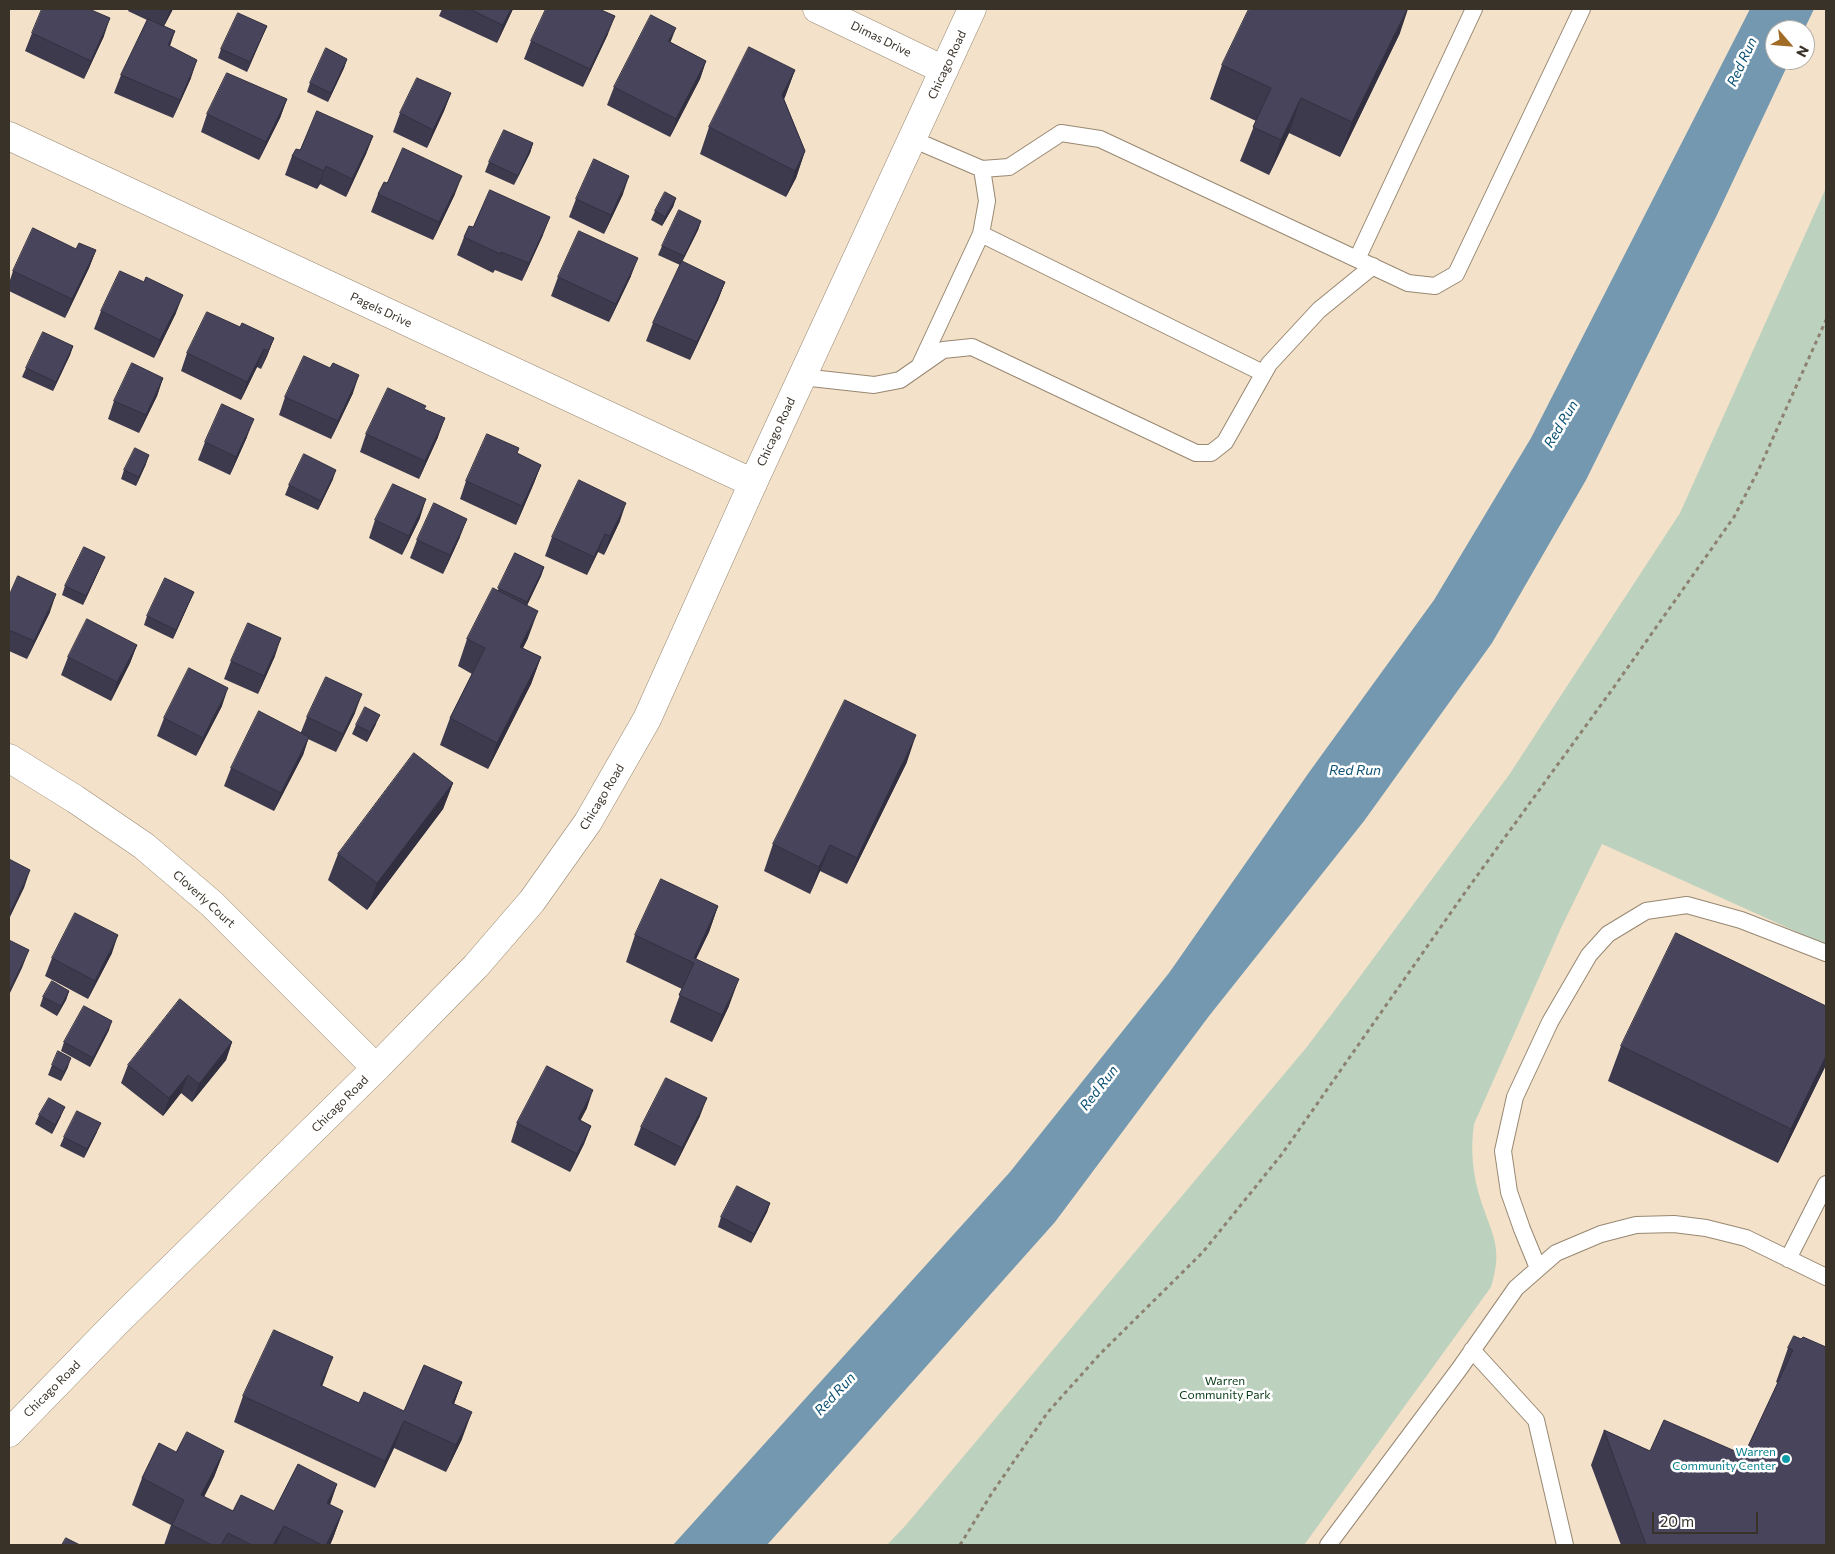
<!DOCTYPE html>
<html>
<head>
<meta charset="utf-8">
<style>
  body { margin:0 }
  #map { position:relative; width:1835px; height:1554px; overflow:hidden; background:#f3e1c9; font-family:Commissioner,sans-serif }
  canvas { display:block }
  .frame { position:absolute; inset:0; border:10px solid #393229; pointer-events:none }
  .north { position:absolute; left:1765px; top:20px; width:50px; height:50px; box-sizing:border-box; background:#fff; border:1px solid #b0ada9; border-radius:50%; rotate:117deg; font-size:14px; font-weight:700; line-height:20px; text-align:center; color:#393229 }
  .north::after { content:''; display:block; margin:auto; width:18px; height:22px; background:#a16c25; clip-path:polygon(50% 0,100% 100%,50% 72%,0 100%) }
  .scale { position:absolute; left:1652px; top:1512px; width:106px; height:22px; box-sizing:border-box; border:2px solid #393229; border-top:0; padding-left:6px; font-size:15px; line-height:18px; white-space:nowrap; color:#393229; -webkit-text-stroke:4px #fff; paint-order:stroke }
</style>
</head>
<body>
<div id="map">
<canvas width="1835" height="1554"></canvas>
<div class="frame"></div>
<div class="north">N</div>
<div class="scale">20 m</div>
</div>
<script>
const g = document.querySelector('canvas').getContext('2d');
g.lineJoin = 'round';
function fill(path, color) { g.fillStyle = color; g.fill(path, 'evenodd'); }
function strokePath(path, color, width, dash) { g.strokeStyle = color; g.lineWidth = width; g.lineCap = dash ? 'butt' : 'round'; g.setLineDash(dash || []); g.stroke(path); }
function write(font, color, halo, rows, align = 'center') {
  g.font = font + ' Commissioner,sans-serif'; g.lineWidth = 5; g.setLineDash([]); g.textBaseline = 'middle'; g.strokeStyle = halo; g.fillStyle = color; for (const [text, x, y, turn = 0] of rows) {
    g.save(); g.translate(x, y); g.rotate((+turn || 0) * Math.PI / 180); g.textAlign = isNaN(turn) ? turn : align; if (halo) g.strokeText(text, 0, 0); g.fillText(text, 0, 0); g.restore();
  }
}
fill(new Path2D(`
  M 1826,188 L 1826,945 L 1602,844 L 1561,928 L 1474,1124 C 1470,1151 1473,1176 1481,1201 C 1493,1237 1503,1248 1491,1287 L 1304,1545 L 887,1545 L 906,1525 L 1306,1048 L 1350,990 L 1509,775 L 1680,513 Z`), '#bcd1be');
fill(new Path2D(`
  M 1750,9 L 1814,9 L 1804,30 L 1775,30 L 1775,60 L 1790,60 L 1716,217 L 1586,480 L 1492,643 L 1364,821 L 1209,1016 L 1055,1222 L 767,1545 L 673,1545 L 1010,1172 L 1169,973 L 1310,771 L 1434,600 L 1531,438 Z`), '#7398af');
const lane = new Path2D(`
  M 912,139 L 982,169 L 1009,167 L 1061,133 L 1100,139 L 1408,283 L 1435,286 L 1456,274 L 1582,9
  M 981,234 L 987,201 L 982,169
  M 1357,259 L 1474,9
  M 920,365 L 981,234 L 1263,373
  M 802,377 L 874,385 L 900,380 L 943,350 L 972,347 L 1196,453 L 1211,453 L 1225,442 L 1269,364 L 1319,310 L 1373,266
  M 1788,1259 L 1826,1184
  M 1538,1268 L 1522,1229 L 1509,1192 L 1503,1151 L 1515,1097 L 1550,1022 L 1589,955 L 1608,934 L 1646,911 L 1687,905 L 1741,920 L 1826,953
  M 1472,1350 L 1536,1420 L 1565,1545
  M 1328,1545 L 1460,1368 L 1516,1288 L 1556,1253 L 1601,1234 L 1636,1225 L 1674,1224 L 1706,1228 L 1746,1238 L 1826,1277`);
const street = new Path2D(`
  M 817,9 L 944,70
  M 9,136 L 753,483
  M 9,758 L 75,799 L 144,846 L 212,904 L 376,1068`);
const secondary = new Path2D(`
  M 9,1433 L 117,1322 L 376,1068 L 476,966 L 532,901 L 588,822 L 647,719 L 753,483 L 972,9`);
strokePath(lane, '#988872', 18);
strokePath(street, '#988872', 29);
strokePath(secondary, '#988872', 29);
strokePath(new Path2D(`
  M 960,1545 L 992,1493 L 1048,1412 L 1100,1354 L 1203,1252 L 1282,1154 L 1466,891 L 1614,687 L 1734,517 L 1759,469 L 1826,320`), '#8d8171', 3, [4, 4]);
strokePath(lane, '#fff', 16);
strokePath(street, '#fff', 28);
strokePath(secondary, '#fff', 28);
fill(new Path2D(`
  M 129,9 L 173,9 L 164,26 L 175,31 L 169,46 L 191,78 L 173,118 L 114,93 L 121,75 L 147,20 L 128,11 Z
  M 442,9 L 513,9 L 497,43 L 439,16 Z
  M 267,26 L 247,72 L 218,58 L 221,49 Z
  M 32,33 L 104,36 L 84,79 L 25,51 Z
  M 1400,33 L 1340,157 L 1289,133 L 1269,175 L 1240,161 L 1256,121 L 1210,99 L 1222,65 Z
  M 608,34 L 583,87 L 524,59 L 531,41 Z
  M 670,42 L 706,61 L 700,79 L 670,137 L 607,105 L 614,87 Z
  M 347,59 L 344,68 L 328,102 L 307,92 L 310,83 Z
  M 795,70 L 784,99 L 805,151 L 796,178 L 786,197 L 700,154 L 709,127 Z
  M 451,93 L 444,111 L 427,148 L 393,132 L 400,113 Z
  M 287,99 L 280,118 L 259,160 L 201,132 L 207,114 Z
  M 373,136 L 366,154 L 346,197 L 320,184 L 317,189 L 285,175 L 292,156 L 300,150 Z
  M 533,143 L 530,153 L 514,185 L 485,172 L 489,162 Z
  M 387,183 L 455,194 L 433,240 L 371,212 L 378,194 Z
  M 623,194 L 604,234 L 569,217 L 576,199 Z
  M 676,198 L 673,207 L 662,226 L 651,220 L 655,211 Z
  M 701,221 L 698,230 L 682,262 L 725,282 L 718,300 L 690,360 L 646,341 L 653,323 L 680,265 L 658,255 L 662,246 Z
  M 473,227 L 543,235 L 522,281 L 495,270 L 493,273 L 457,255 L 464,237 Z
  M 76,249 L 96,250 L 89,268 L 65,318 L 9,291 L 9,283 L 13,271 Z
  M 631,276 L 609,322 L 551,296 L 558,277 Z
  M 101,311 L 176,313 L 154,358 L 94,329 Z
  M 240,327 L 274,338 L 267,356 L 261,369 L 257,367 L 241,400 L 181,371 L 187,353 Z
  M 73,346 L 70,355 L 53,391 L 22,377 L 26,368 Z
  M 330,368 L 353,393 L 331,439 L 279,415 L 285,397 Z
  M 163,378 L 157,396 L 139,433 L 108,419 L 114,401 Z
  M 424,409 L 438,437 L 419,479 L 360,452 L 366,434 Z
  M 247,437 L 230,475 L 198,460 L 205,442 Z
  M 517,453 L 541,465 L 534,483 L 516,525 L 460,499 L 466,481 Z
  M 146,464 L 136,486 L 121,479 L 124,470 Z
  M 333,479 L 318,510 L 285,495 L 289,485 Z
  M 420,518 L 402,555 L 369,538 L 375,520 Z
  M 620,521 L 604,555 L 598,552 L 587,575 L 545,556 L 552,537 Z
  M 460,537 L 443,574 L 410,558 L 417,540 Z
  M 515,553 L 544,567 L 541,576 L 527,605 L 528,638 L 523,648 L 541,657 L 531,684 L 488,769 L 440,745 L 450,718 L 472,674 L 458,666 L 467,639 L 498,590 Z
  M 101,566 L 83,605 L 62,595 L 65,586 Z
  M 194,592 L 190,601 L 173,639 L 144,625 L 147,616 Z
  M 9,596 L 50,612 L 27,659 L 9,651 Z
  M 137,645 L 130,663 L 111,701 L 61,675 L 68,657 Z
  M 275,656 L 258,694 L 224,679 L 231,661 Z
  M 222,706 L 196,756 L 157,736 L 164,718 Z
  M 355,713 L 336,752 L 308,739 L 303,755 L 274,811 L 224,786 L 231,768 L 301,732 L 307,717 Z
  M 376,724 L 367,742 L 352,734 L 356,725 Z
  M 907,762 L 847,884 L 820,871 L 810,894 L 764,871 L 773,844 Z
  M 453,783 L 443,809 L 367,910 L 328,880 L 338,854 Z
  M 718,906 L 709,932 L 696,959 L 729,1006 L 712,1042 L 670,1022 L 682,989 L 626,962 L 635,935 Z
  M 112,953 L 88,999 L 45,976 L 52,958 Z
  M 69,991 L 66,1000 L 57,1016 L 40,1006 L 43,997 Z
  M 1826,1006 L 1826,1065 L 1778,1163 L 1608,1081 L 1621,1046 Z
  M 109,1030 L 90,1067 L 61,1051 L 64,1042 Z
  M 232,1042 L 226,1060 L 192,1102 L 181,1093 L 163,1116 L 121,1083 L 128,1065 Z
  M 52,1065 L 68,1067 L 61,1081 L 48,1075 Z
  M 587,1108 L 580,1120 L 591,1126 L 584,1144 L 570,1172 L 511,1142 L 517,1123 Z
  M 39,1115 L 61,1116 L 52,1134 L 35,1124 Z
  M 700,1116 L 675,1166 L 634,1145 L 641,1127 Z
  M 97,1132 L 84,1158 L 60,1146 L 64,1137 Z
  M 770,1203 L 767,1212 L 751,1243 L 718,1227 L 721,1217 Z
  M 1794,1336 L 1826,1545 L 1621,1545 L 1591,1465 L 1604,1430 L 1650,1451 L 1744,1455 L 1778,1383 L 1776,1382 L 1788,1348 Z
  M 462,1382 L 454,1404 L 462,1439 L 446,1472 L 394,1448 L 375,1488 L 234,1422 L 243,1396 L 322,1386 L 359,1403 L 404,1411 Z
  M 224,1451 L 214,1477 L 204,1497 L 233,1511 L 274,1511 L 337,1484 L 330,1505 L 343,1511 L 333,1538 L 330,1545 L 164,1545 L 171,1525 L 132,1505 L 142,1478 L 176,1452 Z`), '#3d3a4e');
fill(new Path2D(`
  M 170,9 L 173,9 L 163,28 Z
  M 511,9 L 513,9 L 497,43 L 503,25 Z
  M 1407,9 L 1408,9 L 1400,33 L 1340,157 L 1352,122 Z
  M 615,16 L 608,34 L 583,87 L 590,69 Z
  M 110,18 L 104,36 L 84,79 L 91,61 Z
  M 267,26 L 263,35 L 247,72 L 250,62 Z
  M 676,28 L 669,46 L 668,41 Z
  M 175,31 L 169,49 L 168,45 Z
  M 347,59 L 344,68 L 328,102 L 331,93 Z
  M 197,60 L 191,78 L 173,118 L 180,100 Z
  M 706,61 L 700,79 L 670,137 L 676,119 Z
  M 795,70 L 785,97 L 773,122 L 782,95 Z
  M 451,93 L 444,111 L 427,148 L 433,130 Z
  M 1301,98 L 1289,133 L 1269,175 L 1281,140 Z
  M 287,99 L 280,118 L 259,160 L 266,142 Z
  M 373,136 L 366,154 L 346,197 L 352,179 Z
  M 533,143 L 530,153 L 514,185 L 518,176 Z
  M 805,151 L 796,178 L 786,197 L 795,171 Z
  M 326,166 L 320,184 L 317,189 L 324,171 Z
  M 462,176 L 455,194 L 433,240 L 439,222 Z
  M 629,176 L 623,194 L 604,234 L 611,215 Z
  M 676,198 L 673,207 L 662,226 L 665,217 Z
  M 550,217 L 543,235 L 522,281 L 529,263 Z
  M 701,221 L 698,230 L 680,266 L 684,256 Z
  M 96,250 L 89,268 L 65,318 L 72,299 Z
  M 638,258 L 631,276 L 609,322 L 616,304 Z
  M 725,282 L 718,300 L 690,360 L 697,342 Z
  M 183,295 L 176,313 L 154,358 L 160,340 Z
  M 274,338 L 267,356 L 261,369 L 268,351 Z
  M 73,346 L 70,355 L 53,391 L 56,382 Z
  M 264,349 L 257,367 L 241,400 L 247,382 Z
  M 359,375 L 353,393 L 331,439 L 338,421 Z
  M 163,378 L 157,396 L 139,433 L 146,415 Z
  M 445,418 L 438,437 L 419,479 L 425,461 Z
  M 254,419 L 247,437 L 230,475 L 236,457 Z
  M 149,455 L 146,464 L 136,486 L 139,477 Z
  M 541,465 L 534,483 L 516,525 L 522,506 Z
  M 336,470 L 333,479 L 318,510 L 321,501 Z
  M 426,499 L 420,518 L 402,555 L 409,536 Z
  M 626,503 L 620,521 L 604,555 L 610,536 Z
  M 467,519 L 460,537 L 443,574 L 450,555 Z
  M 605,534 L 598,552 L 587,575 L 594,557 Z
  M 105,557 L 101,566 L 83,605 L 86,596 Z
  M 544,567 L 541,576 L 524,612 L 527,602 Z
  M 194,592 L 190,601 L 173,639 L 176,630 Z
  M 56,594 L 50,612 L 27,659 L 34,641 Z
  M 538,611 L 528,638 L 510,673 L 520,647 Z
  M 281,638 L 275,656 L 258,694 L 264,676 Z
  M 137,645 L 130,663 L 111,701 L 117,682 Z
  M 541,657 L 531,684 L 488,769 L 497,743 Z
  M 228,688 L 222,706 L 196,756 L 203,738 Z
  M 362,694 L 355,713 L 336,752 L 343,734 Z
  M 380,715 L 376,724 L 367,742 L 370,732 Z
  M 916,735 L 907,762 L 847,884 L 857,858 Z
  M 309,737 L 303,755 L 274,811 L 281,793 Z
  M 453,783 L 443,809 L 367,910 L 377,883 Z
  M 830,845 L 820,871 L 810,894 L 819,867 Z
  M 30,870 L 24,888 L 9,919 L 9,915 Z
  M 718,906 L 709,932 L 694,963 L 694,958 Z
  M 118,935 L 112,953 L 88,999 L 95,981 Z
  M 29,950 L 22,968 L 9,995 L 9,991 Z
  M 739,979 L 729,1006 L 712,1042 L 722,1015 Z
  M 69,991 L 66,1000 L 57,1016 L 61,1006 Z
  M 112,1021 L 109,1030 L 90,1067 L 93,1058 Z
  M 232,1042 L 226,1060 L 192,1102 L 199,1084 Z
  M 1826,1056 L 1826,1065 L 1778,1163 L 1791,1129 Z
  M 71,1058 L 68,1067 L 61,1081 L 64,1072 Z
  M 188,1075 L 181,1093 L 163,1116 L 169,1098 Z
  M 593,1090 L 587,1108 L 572,1137 L 578,1119 Z
  M 707,1098 L 700,1116 L 675,1166 L 682,1148 Z
  M 65,1107 L 61,1116 L 52,1134 L 55,1125 Z
  M 101,1123 L 97,1132 L 84,1158 L 87,1149 Z
  M 591,1126 L 584,1144 L 570,1172 L 577,1154 Z
  M 770,1203 L 767,1212 L 751,1243 L 754,1234 Z
  M 333,1357 L 323,1384 L 310,1412 L 320,1385 Z
  M 462,1382 L 452,1409 L 452,1403 Z
  M 472,1412 L 462,1439 L 446,1472 L 456,1445 Z
  M 404,1421 L 394,1448 L 375,1488 L 385,1461 Z
  M 224,1451 L 214,1477 L 191,1522 L 201,1495 Z
  M 337,1484 L 327,1511 L 327,1503 Z
  M 343,1511 L 333,1538 L 330,1545 L 326,1545 Z
  M 284,1526 L 276,1545 L 273,1545 Z`), '#323040');
const building = new Path2D(`
  M 42,9 L 89,9 L 110,18 L 91,61 L 32,33 Z
  M 470,9 L 511,9 L 503,25 Z
  M 546,9 L 599,9 L 615,16 L 590,69 L 531,41 Z
  M 1249,9 L 1407,9 L 1352,122 L 1301,98 L 1281,140 L 1253,127 L 1271,88 L 1222,65 Z
  M 238,13 L 267,26 L 250,62 L 221,49 Z
  M 651,15 L 676,28 L 668,41 L 706,61 L 676,119 L 614,87 Z
  M 148,19 L 175,31 L 168,45 L 197,60 L 180,100 L 121,75 Z
  M 749,47 L 795,70 L 782,95 L 805,151 L 795,171 L 709,127 Z
  M 326,48 L 347,59 L 331,93 L 310,83 Z
  M 227,73 L 287,99 L 266,142 L 207,114 Z
  M 417,78 L 451,93 L 433,130 L 400,113 Z
  M 317,111 L 373,136 L 352,179 L 326,166 L 324,171 L 292,156 L 296,149 L 300,150 Z
  M 504,130 L 533,143 L 518,176 L 489,162 Z
  M 403,148 L 462,176 L 439,222 L 378,194 L 384,182 L 387,183 Z
  M 594,159 L 629,176 L 611,215 L 576,199 Z
  M 490,190 L 550,217 L 529,263 L 501,252 L 500,254 L 464,237 L 469,226 L 473,227 Z
  M 665,192 L 676,198 L 665,217 L 655,211 Z
  M 679,210 L 701,221 L 684,256 L 662,246 Z
  M 33,228 L 76,249 L 79,243 L 96,250 L 72,299 L 13,271 Z
  M 579,231 L 638,258 L 616,304 L 558,277 Z
  M 682,261 L 725,282 L 697,342 L 653,323 Z
  M 120,271 L 144,282 L 146,277 L 183,295 L 160,340 L 101,311 Z
  M 207,312 L 240,327 L 242,323 L 274,338 L 268,351 L 264,349 L 247,382 L 187,353 Z
  M 43,332 L 73,346 L 56,382 L 26,368 Z
  M 304,356 L 330,368 L 333,363 L 359,375 L 338,421 L 285,397 Z
  M 132,363 L 163,378 L 146,415 L 114,401 Z
  M 388,388 L 426,406 L 424,409 L 445,418 L 425,461 L 366,434 Z
  M 222,404 L 254,419 L 236,457 L 205,442 Z
  M 487,434 L 519,448 L 517,453 L 541,465 L 522,506 L 466,481 Z
  M 135,448 L 149,455 L 139,477 L 124,470 Z
  M 304,454 L 336,470 L 321,501 L 289,485 Z
  M 579,480 L 626,503 L 610,536 L 605,534 L 594,557 L 552,537 Z
  M 393,484 L 426,499 L 409,536 L 375,520 Z
  M 434,503 L 467,519 L 450,555 L 417,540 Z
  M 84,547 L 105,557 L 86,596 L 65,586 Z
  M 515,553 L 544,567 L 527,602 L 498,588 Z
  M 18,576 L 56,594 L 34,641 L 9,630 L 9,596 Z
  M 165,578 L 194,592 L 176,630 L 147,616 Z
  M 493,588 L 538,611 L 520,647 L 541,657 L 497,743 L 450,718 L 485,648 L 467,639 Z
  M 87,619 L 137,645 L 117,682 L 68,657 Z
  M 248,623 L 281,638 L 264,676 L 231,661 Z
  M 189,668 L 228,688 L 203,738 L 164,718 Z
  M 326,677 L 362,694 L 343,734 L 307,717 Z
  M 845,700 L 916,735 L 857,858 L 830,845 L 819,867 L 773,844 Z
  M 365,707 L 380,715 L 370,732 L 356,725 Z
  M 259,711 L 309,737 L 281,793 L 231,768 Z
  M 414,753 L 453,783 L 377,883 L 338,854 Z
  M 9,859 L 30,870 L 9,915 Z
  M 661,879 L 718,906 L 694,958 L 739,979 L 722,1015 L 679,995 L 694,963 L 635,935 Z
  M 75,913 L 118,935 L 95,981 L 52,958 Z
  M 1676,933 L 1826,1006 L 1826,1056 L 1791,1129 L 1621,1046 Z
  M 9,940 L 29,950 L 9,991 Z
  M 52,981 L 69,991 L 61,1006 L 43,997 Z
  M 180,999 L 232,1042 L 199,1084 L 188,1075 L 169,1098 L 128,1065 Z
  M 84,1006 L 112,1021 L 93,1058 L 64,1042 Z
  M 58,1051 L 71,1058 L 64,1072 L 52,1065 Z
  M 547,1066 L 593,1090 L 578,1119 L 591,1126 L 577,1154 L 517,1123 Z
  M 666,1078 L 707,1098 L 682,1148 L 641,1127 Z
  M 49,1098 L 65,1107 L 55,1125 L 39,1115 Z
  M 77,1111 L 101,1123 L 87,1149 L 64,1137 Z
  M 737,1186 L 770,1203 L 754,1234 L 721,1217 Z
  M 274,1330 L 333,1357 L 320,1385 L 359,1403 L 364,1392 L 404,1411 L 424,1365 L 462,1382 L 452,1403 L 472,1412 L 456,1445 L 404,1421 L 385,1461 L 243,1396 Z
  M 1794,1336 L 1801,1339 L 1803,1337 L 1826,1347 L 1826,1545 L 1646,1545 L 1604,1430 L 1650,1451 L 1664,1420 L 1744,1455 L 1793,1350 L 1788,1348 Z
  M 187,1432 L 224,1451 L 201,1495 L 233,1511 L 241,1495 L 274,1511 L 298,1464 L 337,1484 L 327,1503 L 343,1511 L 326,1545 L 322,1545 L 284,1526 L 273,1545 L 252,1545 L 228,1533 L 221,1545 L 212,1545 L 172,1525 L 184,1500 L 142,1478 L 159,1443 L 176,1452 Z
  M 66,1538 L 80,1545 L 62,1545 Z`);
fill(building, '#47445b');
strokePath(building, '#323040', 1);
for (const [x, y, r, color] of [
  [1786,1459,5,"#0f9aa8"]
]) { const dot = new Path2D(); dot.arc(x, y, r, 0, 2 * Math.PI); g.fillStyle = color; g.fill(dot); strokePath(dot, '#fff', 2); }
write('12px', '#393229', '#fff', [
  ["Dimas Drive",881,39,26],
  ["Chicago Road",947,65,-65],
  ["Pagels Drive",381,310,25],
  ["Chicago Road",776,432,-65],
  ["Chicago Road",602,797,-59],
  ["Cloverly Court",204,899,42],
  ["Chicago Road",340,1104,-45],
  ["Chicago Road",52,1389,-45]
]);
write('12px', '#063b15', '#fff', [
  ["Warren",1225,1381],
  ["Community Park",1225,1395]
]);
write('12px', '#0d838f', '#fff', [
  ["Warren",1776,1452],
  ["Community Center",1776,1466]
], 'right');
write('italic 14px', '#0e5274', '#fff', [
  ["Red Run",1742,62,-65],
  ["Red Run",1561,424,-59],
  ["Red Run",1355,770],
  ["Red Run",1099,1088,-52],
  ["Red Run",835,1394,-47]
]);
</script>
</body>
</html>
